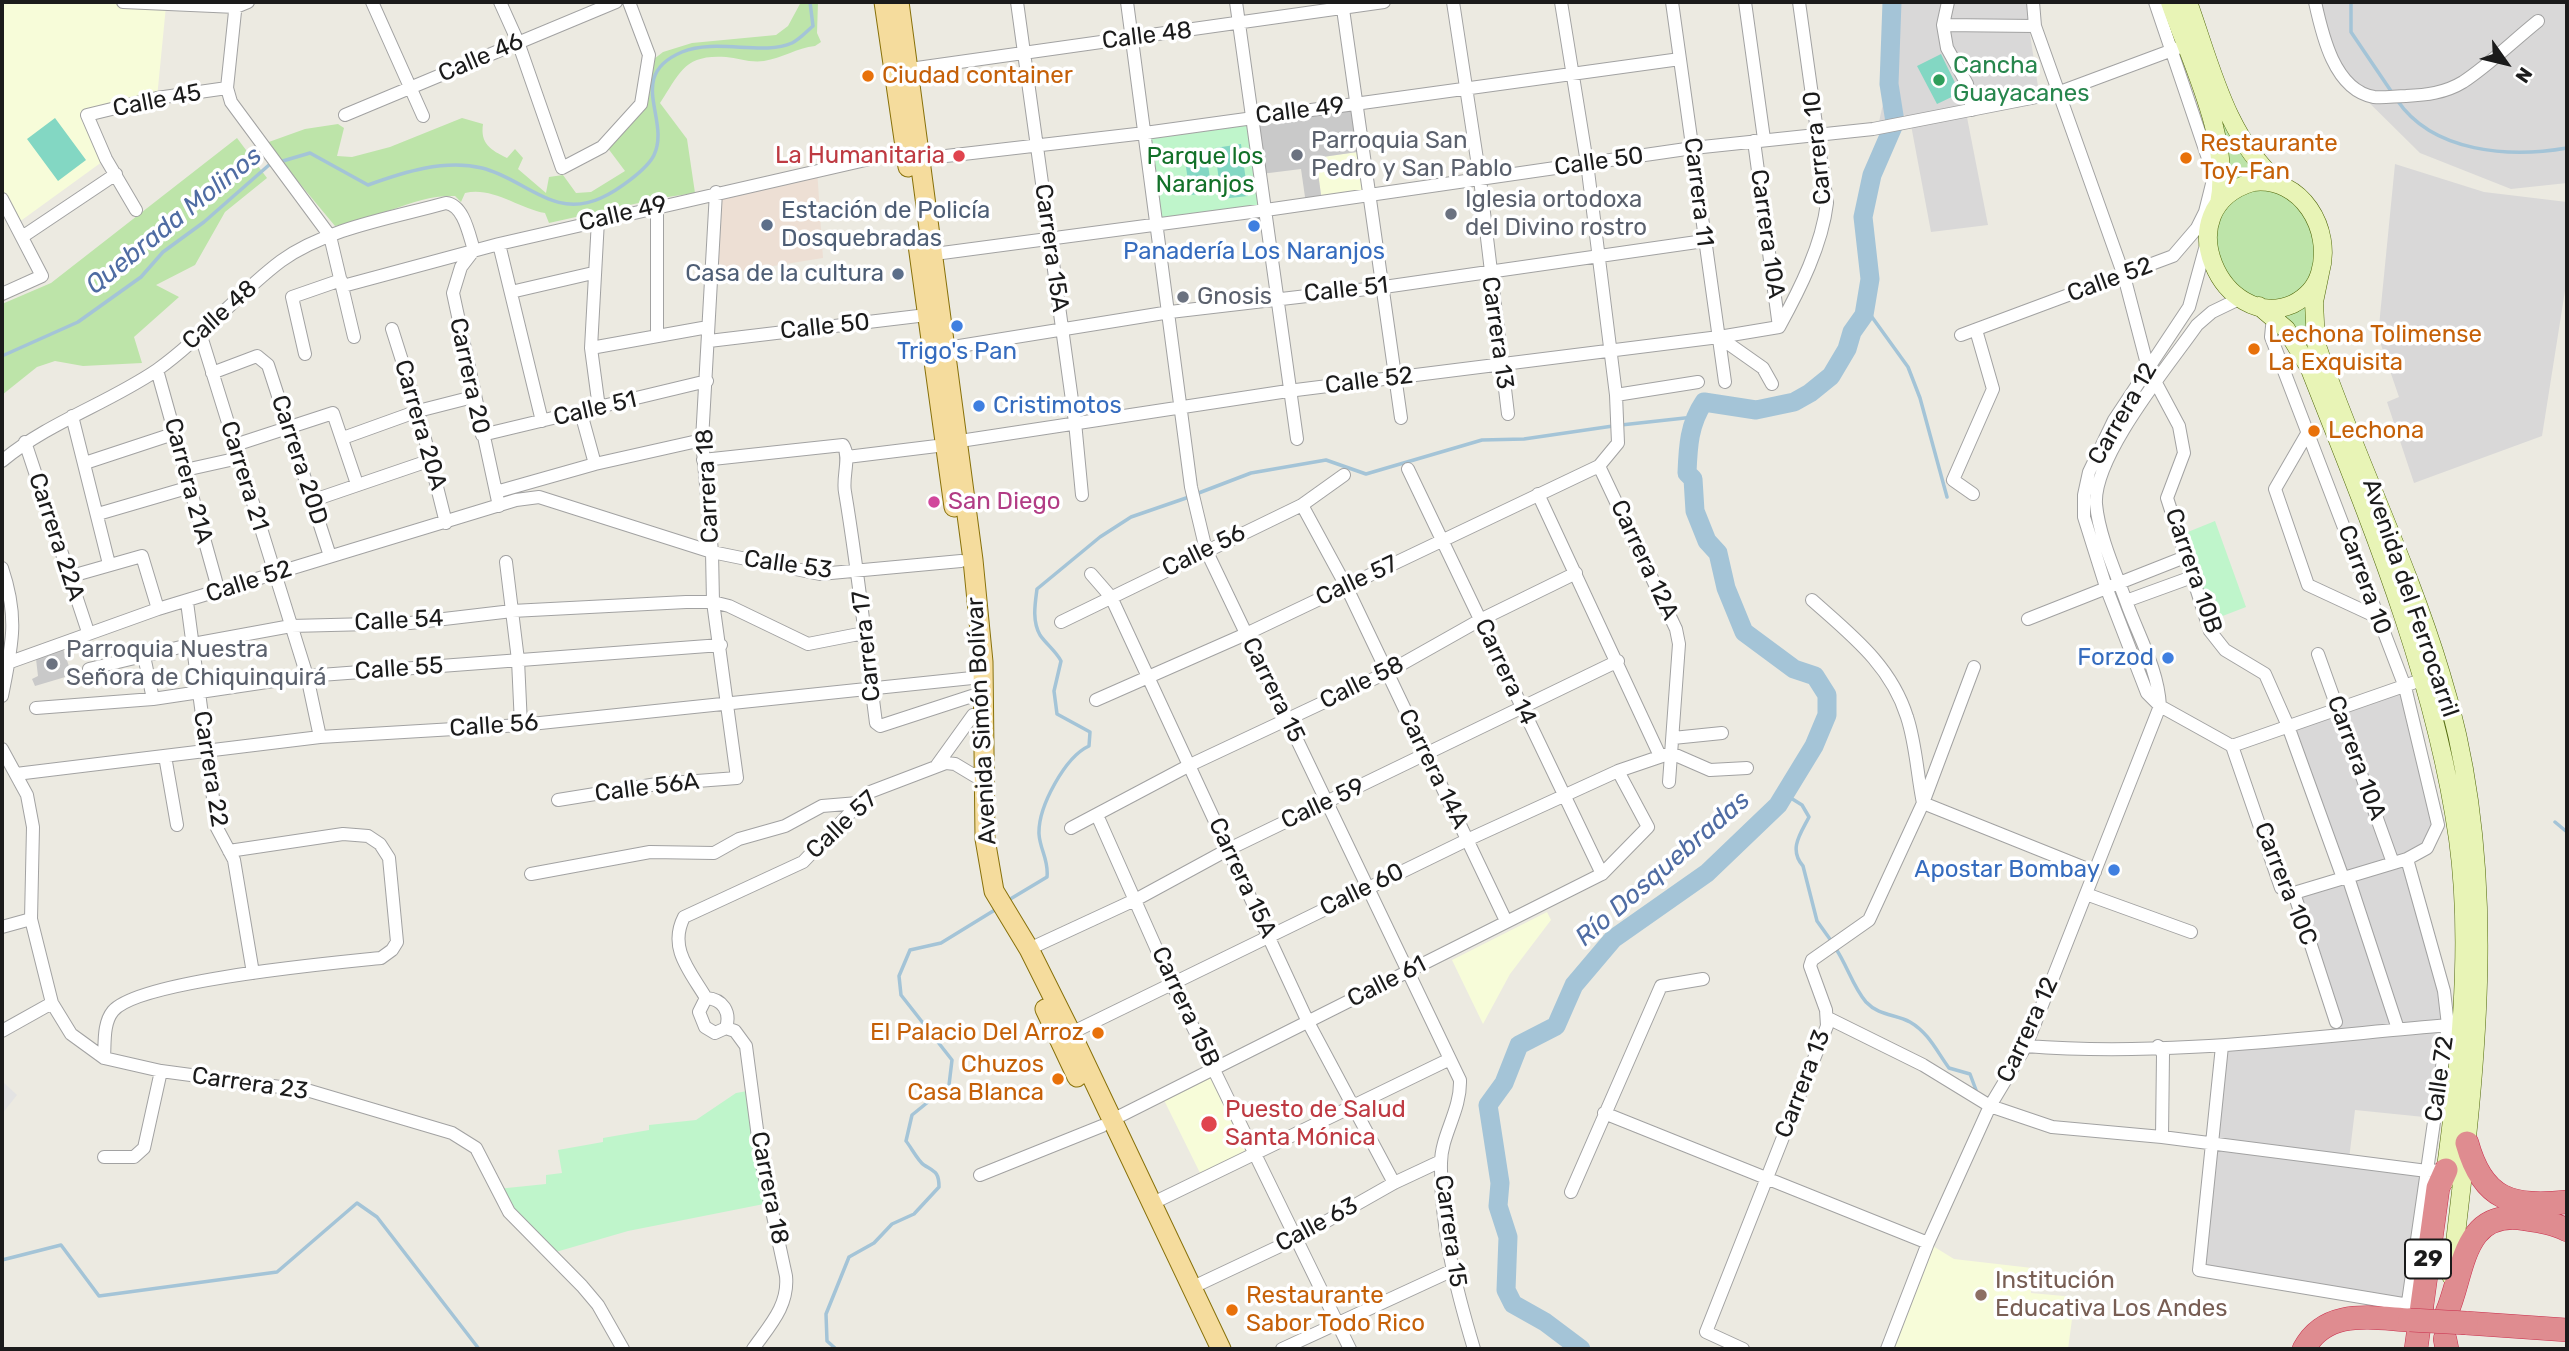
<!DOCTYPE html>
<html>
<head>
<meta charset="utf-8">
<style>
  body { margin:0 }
  #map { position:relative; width:2569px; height:1351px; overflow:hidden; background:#eceae1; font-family:Rubik,sans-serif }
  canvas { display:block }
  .frame { position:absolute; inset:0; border:4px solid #1b1b1b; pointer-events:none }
  .north { position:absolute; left:2471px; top:28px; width:70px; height:70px; -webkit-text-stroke:5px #fff; paint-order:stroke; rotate:124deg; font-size:19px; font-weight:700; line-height:28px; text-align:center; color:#1b1b1b }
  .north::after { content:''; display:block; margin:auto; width:24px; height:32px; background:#1b1b1b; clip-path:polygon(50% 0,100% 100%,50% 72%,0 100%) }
</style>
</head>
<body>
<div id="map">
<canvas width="2569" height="1351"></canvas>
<div class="frame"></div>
<div class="north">N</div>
</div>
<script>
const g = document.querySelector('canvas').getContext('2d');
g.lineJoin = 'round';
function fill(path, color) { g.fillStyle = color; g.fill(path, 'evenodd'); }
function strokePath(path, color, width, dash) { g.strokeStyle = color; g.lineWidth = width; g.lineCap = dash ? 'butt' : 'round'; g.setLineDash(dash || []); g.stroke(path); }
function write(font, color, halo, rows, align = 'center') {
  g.font = font + ' Rubik,sans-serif'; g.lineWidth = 7; g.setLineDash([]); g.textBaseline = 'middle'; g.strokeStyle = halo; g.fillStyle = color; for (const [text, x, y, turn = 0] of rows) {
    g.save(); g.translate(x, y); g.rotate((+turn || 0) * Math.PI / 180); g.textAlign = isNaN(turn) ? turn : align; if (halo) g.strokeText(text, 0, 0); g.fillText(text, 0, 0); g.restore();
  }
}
fill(new Path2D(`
  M 1884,2 L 2031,2 L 2028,21 L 2039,93 L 1965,107 L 1988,225 L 1931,232 L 1911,125 L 1905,115 L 1877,131 L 1894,54 Z
  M 2315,2 L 2567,2 L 2567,183 L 2511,189 L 2420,153 L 2337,71 Z
  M 2395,164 L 2484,192 L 2567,202 L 2567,278 L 2542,436 L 2414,483 L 2387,402 L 2399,397 L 2378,336 Z
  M 2405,687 L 2438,825 L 2427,848 L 2408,860 L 2444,991 L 2434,1118 L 2355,1110 L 2349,1159 L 2427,1171 L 2408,1302 L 2199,1270 L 2222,1046 L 2327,1035 L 2336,1022 L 2294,893 L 2343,878 L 2288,726 Z`), '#d9d8d8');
fill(new Path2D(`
  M 2,2 L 123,2 L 166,6 L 157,98 L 87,115 L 106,159 L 15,225 L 2,199 Z
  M 1364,151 L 1369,195 L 1322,202 L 1316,158 Z
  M 1547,912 L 1551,920 L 1510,974 L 1483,1024 L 1452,960 Z
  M 1214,1070 L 1256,1153 L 1203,1179 L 1162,1096 Z
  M 1928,1243 L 1954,1259 L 2032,1268 L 2031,1293 L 2075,1297 L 2068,1349 L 1887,1349 Z`), '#f7fcd9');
fill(new Path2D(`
  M 1358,103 L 1364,151 L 1316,158 L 1322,202 L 1306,204 L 1301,169 L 1261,174 L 1253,116 Z
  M 63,649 L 72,675 L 35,686 L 32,679 L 38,676 L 36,659 Z`), '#c9c9c9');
fill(new Path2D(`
  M 817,169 L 823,258 L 711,276 L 716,192 Z`), '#eddfd4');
fill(new Path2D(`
  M 801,2 L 818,2 L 817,33 L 821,42 L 815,46 C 797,48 782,58 764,61 C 750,63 738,58 726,57 C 684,54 680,73 660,103 L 687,139 L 695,193 L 661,198 L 549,223 L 545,213 C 519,208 491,186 465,193 L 461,202 L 455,196 C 415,194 376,221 335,226 L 266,143 L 305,129 L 338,124 L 344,128 L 337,156 L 352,157 L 390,147 L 462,118 L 483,124 C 480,144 491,150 507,158 L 515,149 L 523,158 L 518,169 L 546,193 L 549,177 L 563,175 L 576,193 L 591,192 L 625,171 L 607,147 C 644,115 645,105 654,59 L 663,52 L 692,43 L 776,35 L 788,26 Z
  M 2201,37 L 2234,129 L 2316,220 L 2322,361 L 2302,352 L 2218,275 Z
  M 237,138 L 267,178 L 225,212 L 195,265 L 156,285 L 179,297 L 134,337 L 142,363 L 83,366 L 55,361 L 37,367 L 2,395 L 2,304 L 51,283 Z`), '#bde4a9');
fill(new Path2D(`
  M 1253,116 L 1266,210 L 1158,224 L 1145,133 Z
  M 2215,521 L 2246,607 L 2207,622 L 2178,536 Z
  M 753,1090 L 769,1203 L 628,1231 L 549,1254 L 497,1189 L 546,1184 L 546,1175 L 562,1173 L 558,1150 L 603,1142 L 603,1138 L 649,1130 L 649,1125 L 696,1120 L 736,1093 Z`), '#bff5cb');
fill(new Path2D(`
  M 1941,54 L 1960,93 L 1937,104 L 1917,66 Z
  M 55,118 L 86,160 L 58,181 L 27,139 Z
  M 1241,144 L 1248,196 L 1221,199 L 1215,148 Z
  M 1206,150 L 1212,193 L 1190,195 L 1184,153 Z`), '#83d7c3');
fill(new Path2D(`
  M 2,1081 L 17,1095 L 2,1114 Z`), '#e3e3e3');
strokePath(new Path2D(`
  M 2351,2 L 2351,32 L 2393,94
  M 2397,100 C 2433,153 2510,158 2567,148
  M 1864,306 L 1908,367 L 1920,398 L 1947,497
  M 2,356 L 78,322 L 141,277 L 163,252 L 204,222 L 269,165 L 310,153 L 368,185 C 404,172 444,159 482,168 C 524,178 553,220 601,198 C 615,192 647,170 654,155 C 671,119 625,76 682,52 C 716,38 763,56 792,43 C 800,39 807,31 813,26 L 810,2
  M 1621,425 L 1694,417
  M 1196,494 L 1251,473 L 1326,460 L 1366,474 L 1482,440 L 1524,439 L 1613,426
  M 1786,795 L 1802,805 L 1809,817 C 1801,833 1788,849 1803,866 L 1817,921 L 1832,942
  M 2555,822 L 2567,832
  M 1007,901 L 1047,877 C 1049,860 1040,850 1039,834 C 1038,807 1065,757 1089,746 L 1090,732 L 1057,714 L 1054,691 L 1061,661 C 1056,651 1046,644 1040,635 C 1032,621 1035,604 1037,589 L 1100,537 L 1131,517 L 1189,497
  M 1836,949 C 1847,965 1853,987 1866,1002 C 1879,1016 1896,1014 1910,1022 C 1929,1033 1937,1052 1949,1068 L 1970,1074 L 1976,1090
  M 2,1260 L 61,1245 L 99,1296 L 277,1272 L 357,1203 L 377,1217 L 479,1349
  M 836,1349 L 827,1341 L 826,1314 L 849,1257 L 874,1243 L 892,1224 L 914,1214 L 939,1187 C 939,1172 935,1172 924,1165 C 918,1161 911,1147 906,1141 L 912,1115 L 949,1085 L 952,1060 L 901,995 L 899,976 L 910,950 L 941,943 L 998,908`), '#a4c4d7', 3.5);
strokePath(new Path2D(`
  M 1581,1349 L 1545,1322 L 1513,1304 L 1506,1290 L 1508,1237 L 1498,1206 L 1500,1183 L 1488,1105 L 1504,1083 L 1519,1045 L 1556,1026 L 1574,985 L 1613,939 L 1707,873 L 1778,805 L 1814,746 L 1827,715 L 1827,695 L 1815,676 L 1794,669 L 1744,632 L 1726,588 L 1718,553 L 1707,541 L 1695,511 L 1693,479 L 1687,473 C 1688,447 1689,424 1704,402 L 1756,410 L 1794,402 L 1810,393 L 1831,376 L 1847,349 L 1852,332 L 1864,315 L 1870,279 L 1863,217 L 1872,175 L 1895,122 L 1889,84 L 1892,2`), '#a4c4d7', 19);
const street = new Path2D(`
  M 123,2 L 236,7 L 248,2
  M 236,2 L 227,88 L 231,102 L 330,236 L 354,337
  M 372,2 L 423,116
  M 500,2 L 518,42 L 562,168 L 602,147 L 641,104 L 649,55 L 629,2
  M 1017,2 L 1075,422 L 1082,495
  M 1127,2 L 1191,487 L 1206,550 L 1460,1080 C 1461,1111 1441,1135 1441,1163 C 1440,1227 1456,1289 1474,1349
  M 1236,2 L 1297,439
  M 1342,2 L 1401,418
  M 1453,2 L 1480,179 L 1508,414
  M 1672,2 L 1725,382
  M 1745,2 L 1764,139
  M 1948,2 L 1943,25 L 1947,48 L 1967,84 L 1972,110
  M 2033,2 L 2035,26 L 2124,276 L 2148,368 L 2179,426 L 2184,453 L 2167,498 L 2210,631 L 2225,650 L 2265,674 L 2288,726 L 2343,878
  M 2315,2 C 2322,34 2334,90 2374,97 C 2384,98 2396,96 2406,96 C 2426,95 2445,93 2463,82 C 2489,65 2513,41 2538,21
  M 1943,25 L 2035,26
  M 910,69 L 1384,2
  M 345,115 L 616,2
  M 1754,141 L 1779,327
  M 920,159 L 1145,133 L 1680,59
  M 2,199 L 42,276 L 2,294
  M 136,210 L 106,159 L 87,115 L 157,98 L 227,88
  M 598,220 L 591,348 L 599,408
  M 22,237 L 116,174
  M 499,244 L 542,421
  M 2206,245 L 2189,307 L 2114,420 L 2089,472 L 2084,495 L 2084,517 L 2106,587 L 2147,693 L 2160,706 L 2232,746 L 2281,888 L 2294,893
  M 474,250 L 461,267 L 453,293 L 499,506
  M 927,255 L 1266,210 L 1693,148 L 1873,129 L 2057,93 L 2186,45
  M 343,286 L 499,244 L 905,151
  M 511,292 L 593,273
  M 2273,316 L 2271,337 L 2405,687 L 2438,825 L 2427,848 L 2407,859 L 2294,893
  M 1779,327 C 1800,289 1822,245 1827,203 L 1799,2
  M 392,329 L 418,411 L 446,523
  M 1961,335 L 2173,256 L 2197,228 L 2205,212 L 2214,176 L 2155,2
  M 201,336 L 307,676 L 320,737
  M 657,336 L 657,206
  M 1719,337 L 1763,368 L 1772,384
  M 709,341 L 935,314
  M 591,348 L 708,327
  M 947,348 L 1170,312 L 1384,287 L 1704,241
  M 305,354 L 292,297 L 341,280
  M 157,370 L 219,592
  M 212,373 L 257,356 L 268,365 L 330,556
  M 1616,395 L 1698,382
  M 581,413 L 595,464
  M 72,416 L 109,564
  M 2308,432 L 2275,489 L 2308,585 L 2377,617
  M 482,435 L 707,381
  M 343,438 L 418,411 L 473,397
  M 960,441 L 1288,391 L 1719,337 L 1779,327
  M 25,442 L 88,632
  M 235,445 L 333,413 L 357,484
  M 847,457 L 945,445
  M 703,460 L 843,445 C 851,457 842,477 845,492 C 858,569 866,646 876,723 L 880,726 L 972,696
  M 2,461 C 49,422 107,404 157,370 C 202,338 237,294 281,261 C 327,228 392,218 446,203 C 464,205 469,235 474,250
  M 85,463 L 176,433
  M 1599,466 L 1676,629 L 1679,644 L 1669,782
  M 1408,469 L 1602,874
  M 185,470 L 239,458
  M 496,492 L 595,464 L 702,440
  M 1538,494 L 1660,756
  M 1973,494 L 1953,480 L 1993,389 L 1976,330
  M 311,501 L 431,460
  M 1302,505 L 1346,586 L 1506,921
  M 98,514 L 187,488
  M 506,562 L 518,660 L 521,725
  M 2,568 C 19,618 12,645 2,696
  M 1091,574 L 1111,597 L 1308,1022 L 1394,1183
  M 68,577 L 142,556 L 158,609
  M 1812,600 C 1850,634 1891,665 1907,717 C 1916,744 1917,774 1923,803
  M 2126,601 L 2192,577
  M 187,602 L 217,828 L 234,860 L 253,973
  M 2028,619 L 2185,557
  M 1061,622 L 1302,505 L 1344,475
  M 2318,654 L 2393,863
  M 144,656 L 153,699
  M 2,665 L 158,609 L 516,500 L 539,497 L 712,552 L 820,574 L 961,561
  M 89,669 L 193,644 L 291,626 L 410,623 L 512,611 L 686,602 L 713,602 L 729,606 L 808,644 L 864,633
  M 1096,700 L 1246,634 L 1599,466 L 1618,443 L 1616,395 L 1587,163 L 1561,2
  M 36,708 L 153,699 L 307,676 L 721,645
  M 1673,738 L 1722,733
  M 2232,746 L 2424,679
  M 2,749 L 27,795 L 33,827 L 31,919 L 52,1003 L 71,1034 L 104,1058 L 161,1071 L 310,1091 L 452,1133 L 476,1148 L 509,1212 L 582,1286 L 598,1305 L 623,1349
  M 165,756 L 177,825
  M 937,765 L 973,715
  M 16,774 L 320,737 L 521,725 L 972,678
  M 558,800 L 657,784 L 737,778 L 713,602 L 712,552 L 702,440 L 716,192
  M 1923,803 L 2095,872
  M 1097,815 L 1173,986 L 1350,1349
  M 1071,828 L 1190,765 L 1386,673 L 1480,620 L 1576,573
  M 2407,859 L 2444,991 L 2448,1025 L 2408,1302
  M 531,874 L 650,852 L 714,853 L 739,839 L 785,826 L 822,806 L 858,803
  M 2348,877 L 2398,1029
  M 2294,893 L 2336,1022
  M 2086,894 L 2191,932
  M 2,927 L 31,919
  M 1029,949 L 1137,899 L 1229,849 L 1618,661
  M 706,998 L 699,1012 L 705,1027 L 715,1033 L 726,1028 L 735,1031 L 746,1046 L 761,1160 L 786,1276 C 789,1306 769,1326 753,1349
  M 1828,1018 L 1923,1065 L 1990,1106 L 2052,1127 L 2162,1137 L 2427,1171 L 2446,1170
  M 726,1028 C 731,1012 723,999 706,998 C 690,971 668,948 684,917 L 803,862 L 870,792 L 946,763 L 955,764 L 975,776
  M 2,1031 L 52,1003
  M 1065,1036 L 1467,840 L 1618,771 L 1671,753 L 1710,770 L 1747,768
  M 2026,1046 C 2166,1057 2308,1037 2448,1025
  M 2158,1046 L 2163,1054 L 2162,1137
  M 2222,1046 L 2199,1270 L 2427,1308
  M 104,1058 C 105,1043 103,1023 113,1011 C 139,980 334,963 381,958 L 392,950 L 397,942 L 389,858 L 380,844 L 368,836 L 343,834 L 229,851
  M 1604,1113 L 1928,1243
  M 1112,1120 L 1602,874 L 1648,827 L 1618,771
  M 104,1157 L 134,1157 L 144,1148 L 161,1071
  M 980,1175 L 1102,1126
  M 1571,1192 L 1661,986 L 1703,979
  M 1153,1203 L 1450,1059
  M 1191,1288 L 1297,1238 L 1394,1183 L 1441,1161
  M 1282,1349 L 1451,1271
  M 1743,1349 L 1706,1332 L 1827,1026 L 1826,1010 L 1810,966 L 1812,960 L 1869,920 L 1923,803 L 1974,667
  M 1887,1349 L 1928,1243 L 1990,1106 L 2026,1046 L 2160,706 C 2158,669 2138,635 2126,601 C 2115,571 2099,536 2096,504 C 2093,456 2169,365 2197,325 L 2212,312 L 2241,298`);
const secondary = new Path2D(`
  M 2170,2 C 2190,60 2232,142 2219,204
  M 2188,2 C 2211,66 2226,137 2278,182
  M 2253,182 C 2301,176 2333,229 2320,273 C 2316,287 2305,298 2293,304 C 2223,334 2164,208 2253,182 Z
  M 2320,273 L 2314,302 L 2316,343 C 2354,454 2407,561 2441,674 C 2503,872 2475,1075 2451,1276
  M 2259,306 L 2286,329 L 2309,367 C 2369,519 2435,676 2458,839 C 2473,948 2459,1074 2444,1182`);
const primary = new Path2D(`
  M 884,2 L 908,167
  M 899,2 L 973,560 L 983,662 L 985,839 L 994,891 L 1029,949 L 1071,1033 L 1221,1349
  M 918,245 L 954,507
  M 1045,1009 L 1077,1077`);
const highway = new Path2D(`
  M 2467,1143 C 2483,1201 2512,1207 2567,1202
  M 2447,1312 C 2464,1273 2462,1208 2525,1219 C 2539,1221 2554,1223 2567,1230
  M 2466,1323 L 2567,1330
  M 2445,1339 L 2447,1349
  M 2304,1349 C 2326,1308 2371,1318 2410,1320
  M 2416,1349 L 2438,1188 L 2446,1170`);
strokePath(street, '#a2a2a2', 14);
strokePath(secondary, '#50680b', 19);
strokePath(primary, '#88710a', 21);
strokePath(highway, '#c92f4d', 24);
strokePath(street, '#fff', 12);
strokePath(secondary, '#e8f4b6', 18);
strokePath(primary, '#f5dc9d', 19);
strokePath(highway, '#df8c90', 23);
const highwayBridge = new Path2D(`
  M 2410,1320 L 2466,1323`);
strokePath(highwayBridge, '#c92f4d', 24, []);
strokePath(highwayBridge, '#df8c90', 23);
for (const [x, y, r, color] of [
  [868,76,7,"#e8710a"],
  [1939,80,7,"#2e9e5b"],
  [1297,155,7,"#6b7280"],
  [959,156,7,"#e0444e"],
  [2186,158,7,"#e8710a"],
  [1451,214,7,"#6b7280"],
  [767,225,7,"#5c6f8a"],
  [1254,226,7,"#3f7fe0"],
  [898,274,7,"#5c6f8a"],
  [1183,297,7,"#6b7280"],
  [957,326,7,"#3f7fe0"],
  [2254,349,7,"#e8710a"],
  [979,406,7,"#3f7fe0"],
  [2314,431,7,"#e8710a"],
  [934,502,7,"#d1479c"],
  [2168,658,7,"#3f7fe0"],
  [52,664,7,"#6b7280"],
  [2114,870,7,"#3f7fe0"],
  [1098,1033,7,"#e8710a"],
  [1058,1079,7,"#e8710a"],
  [1209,1124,9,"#e0444e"],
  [1981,1295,7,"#8d6e63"],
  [1232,1310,7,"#e8710a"]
]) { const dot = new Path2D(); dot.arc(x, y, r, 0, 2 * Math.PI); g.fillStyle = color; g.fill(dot); strokePath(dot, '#fff', 2.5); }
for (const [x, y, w] of [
  [2428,1259,46]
]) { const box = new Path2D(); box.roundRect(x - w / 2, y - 19.5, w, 39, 5); g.fillStyle = '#fff'; g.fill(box); strokePath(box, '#1b1b1b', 2); }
write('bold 23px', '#1b1b1b', null, [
  ["29",2428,1259]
]);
write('24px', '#1b1b1b', '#fff', [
  ["Calle 48",1147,36,-7],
  ["Calle 46",481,58,-23],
  ["Calle 45",157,101,-11],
  ["Calle 49",1300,111,-7],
  ["Carrera 10",1818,148,-96],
  ["Calle 50",1599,162,-8],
  ["Carrera 11",1698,192,83],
  ["Calle 49",623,214,-13],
  ["Carrera 10A",1767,234,82],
  ["Carrera 15A",1051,248,82],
  ["Calle 52",2110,280,-20],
  ["Calle 51",1346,290,-6],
  ["Calle 48",220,315,-42],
  ["Calle 50",825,327,-6],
  ["Carrera 13",1497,333,82],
  ["Carrera 20",469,376,78],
  ["Calle 52",1369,381,-7],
  ["Calle 51",595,409,-13],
  ["Carrera 12",2123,414,-60],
  ["Carrera 20A",420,425,74],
  ["Carrera 20D",299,460,72],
  ["Carrera 21",244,476,73],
  ["Carrera 21A",188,481,75],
  ["Carrera 18",708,486,-93],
  ["Carrera 22A",56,537,72],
  ["Calle 56",1204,551,-26],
  ["Carrera 12A",1644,560,65],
  ["Calle 53",788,565,8],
  ["Carrera 10B",2193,571,71],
  ["Carrera 10",2364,580,70],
  ["Calle 57",1357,581,-25],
  ["Calle 52",249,582,-18],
  ["Avenida del Ferrocarril",2410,598,71],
  ["Calle 54",399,621,-3],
  ["Carrera 17",867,646,-96],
  ["Calle 55",399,669,-4],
  ["Carrera 14",1505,672,65],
  ["Calle 58",1362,683,-26],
  ["Carrera 15",1273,690,64],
  ["Avenida Simón Bolívar",982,721,-93],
  ["Calle 56",494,726,-4],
  ["Carrera 10A",2356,758,70],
  ["Carrera 22",210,769,81],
  ["Carrera 14A",1433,769,64],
  ["Calle 56A",647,788,-7],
  ["Calle 59",1323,804,-25],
  ["Calle 57",842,825,-43],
  ["Carrera 15A",1242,878,65],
  ["Carrera 10C",2285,884,68],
  ["Calle 60",1362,890,-26],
  ["Calle 61",1387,982,-27],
  ["Carrera 15B",1185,1007,65],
  ["Carrera 12",2028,1030,-65],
  ["Calle 72",2440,1079,-82],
  ["Carrera 23",250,1084,8],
  ["Carrera 13",1803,1084,-69],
  ["Carrera 18",769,1188,79],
  ["Calle 63",1317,1225,-28],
  ["Carrera 15",1450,1231,82]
]);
write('24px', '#27864d', '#fff', [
  ["Cancha",1953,66],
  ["Guayacanes",1953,94]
], 'left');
write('24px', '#c56008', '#fff', [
  ["Ciudad container",882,76],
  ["Restaurante",2200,144],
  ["Toy-Fan",2200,172],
  ["Lechona Tolimense",2268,335],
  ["La Exquisita",2268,363],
  ["Lechona",2328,431],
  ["El Palacio Del Arroz",1084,1033,"right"],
  ["Chuzos",1044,1065,"right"],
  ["Casa Blanca",1044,1093,"right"],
  ["Restaurante",1246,1296],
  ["Sabor Todo Rico",1246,1324]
], 'left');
write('24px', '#5b616d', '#fff', [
  ["Parroquia San",1311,141],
  ["Pedro y San Pablo",1311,169],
  ["Iglesia ortodoxa",1465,200],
  ["del Divino rostro",1465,228],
  ["Gnosis",1197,297],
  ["Parroquia Nuestra",66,650],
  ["Señora de Chiquinquirá",66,678]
], 'left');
write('24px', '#be3a42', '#fff', [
  ["La Humanitaria",945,156],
  ["Puesto de Salud",1225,1110,"left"],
  ["Santa Mónica",1225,1138,"left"]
], 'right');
write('24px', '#127028', '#fff', [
  ["Parque los",1205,157],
  ["Naranjos",1205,185]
]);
write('24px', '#4e5e75', '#fff', [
  ["Estación de Policía",781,211],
  ["Dosquebradas",781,239],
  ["Casa de la cultura",884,274,"right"]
], 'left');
write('24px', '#366cbe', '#fff', [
  ["Panadería Los Naranjos",1254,252],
  ["Trigo's Pan",957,352],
  ["Cristimotos",993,406,"left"],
  ["Forzod",2154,658,"right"],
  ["Apostar Bombay",2100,870,"right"]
]);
write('24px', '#b23c85', '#fff', [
  ["San Diego",948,502]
], 'left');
write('24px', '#785e54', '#fff', [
  ["Institución",1995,1281],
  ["Educativa Los Andes",1995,1309]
], 'left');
write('italic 26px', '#4f6ca3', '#fff', [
  ["Quebrada Molinos",174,221,-39],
  ["Río Dosquebradas",1663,869,-41]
]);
</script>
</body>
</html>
